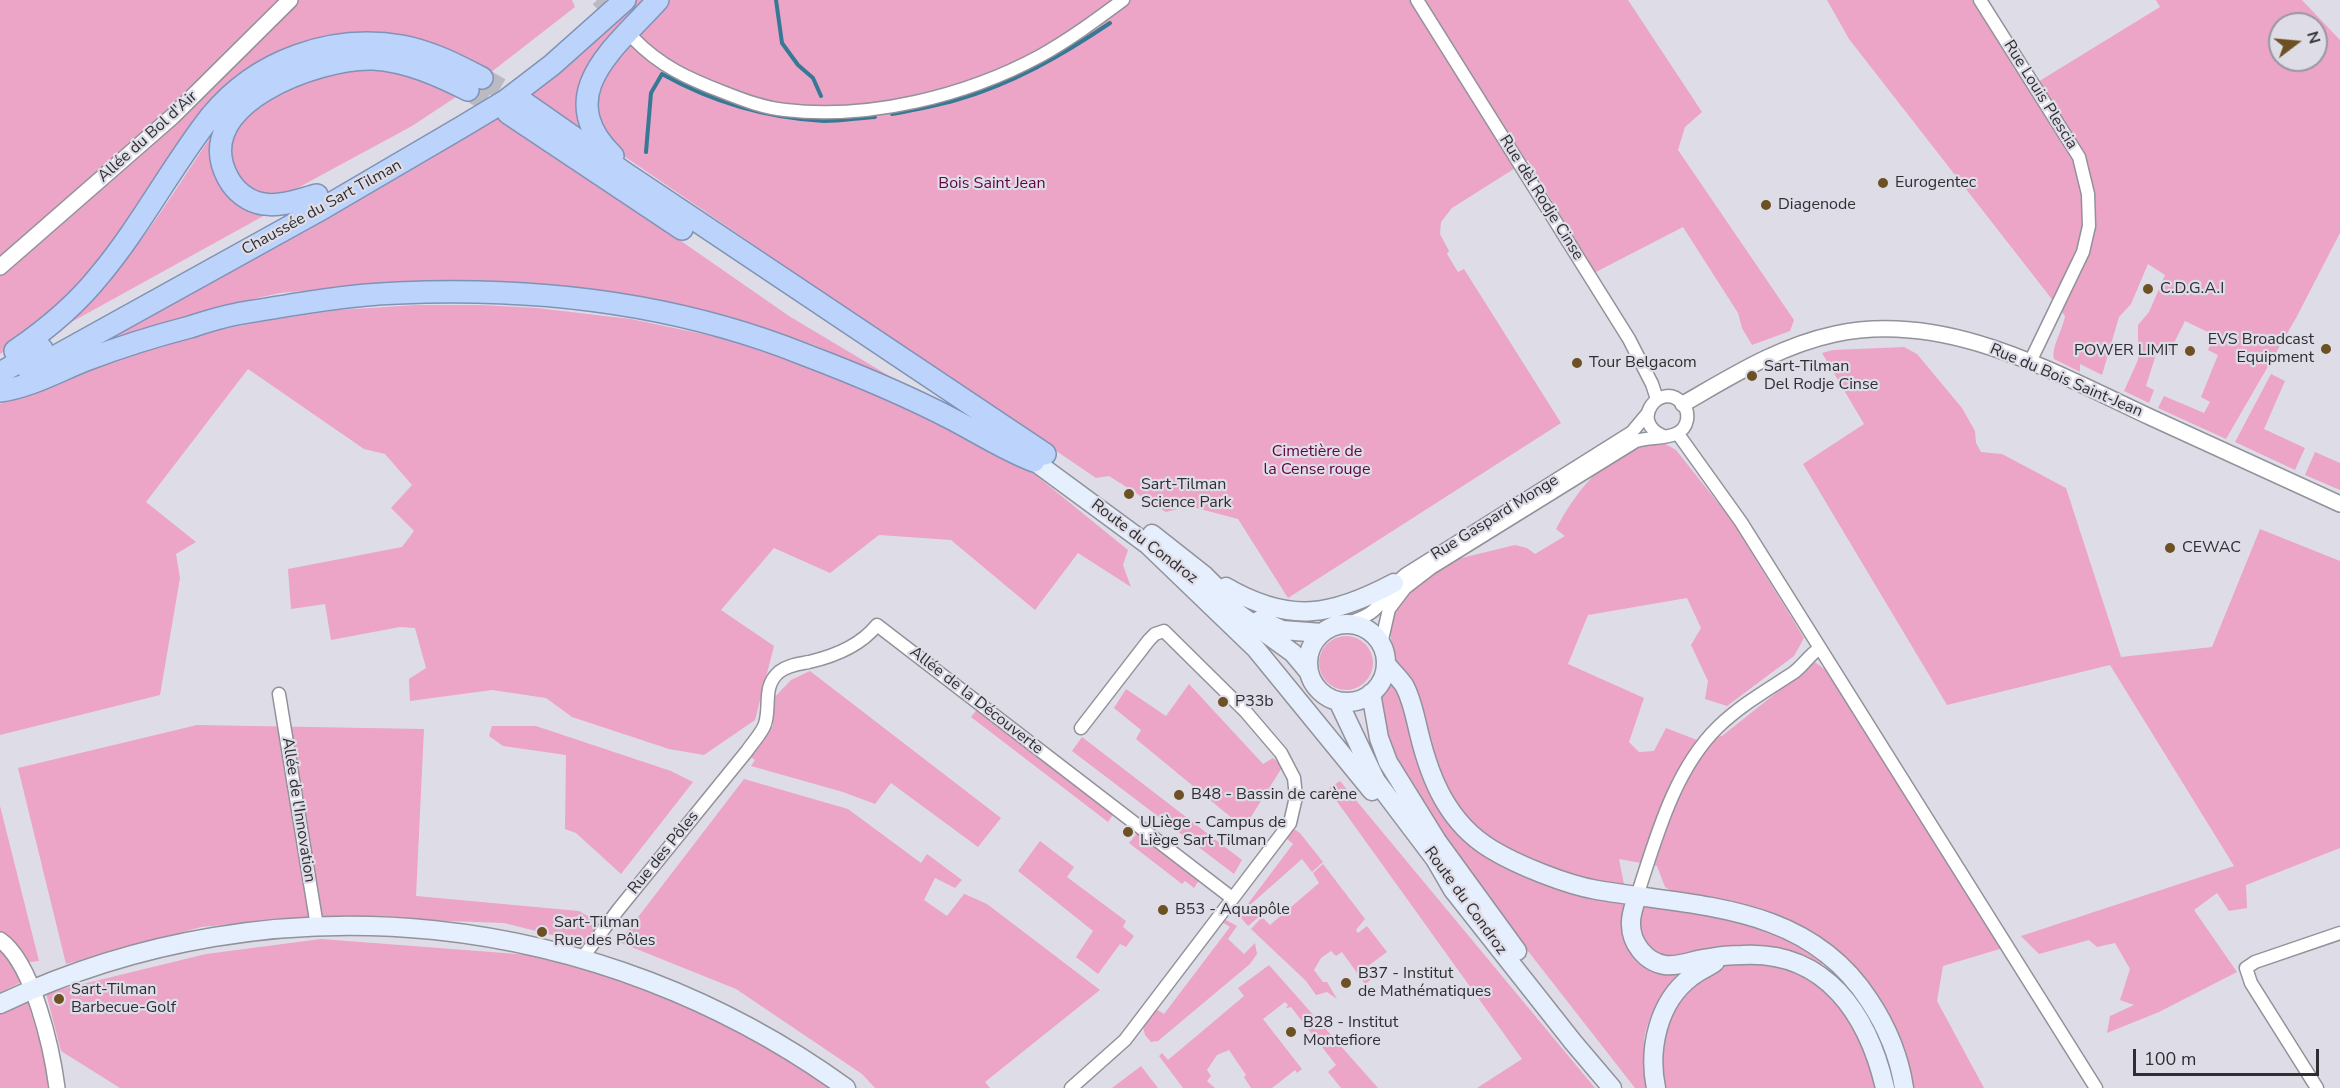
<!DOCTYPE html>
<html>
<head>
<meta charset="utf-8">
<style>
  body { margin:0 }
  #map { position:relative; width:2340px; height:1088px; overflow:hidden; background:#dedde7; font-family:"Nunito Sans",sans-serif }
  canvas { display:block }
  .north { position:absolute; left:2268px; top:12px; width:60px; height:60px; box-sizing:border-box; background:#dedde7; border:2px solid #98979f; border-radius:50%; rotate:74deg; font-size:16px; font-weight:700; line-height:24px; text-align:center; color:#2f2e32 }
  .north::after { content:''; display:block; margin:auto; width:21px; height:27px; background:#6d5124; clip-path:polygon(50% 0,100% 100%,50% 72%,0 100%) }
  .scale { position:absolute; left:2133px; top:1049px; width:186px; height:27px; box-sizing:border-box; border:3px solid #2f2e32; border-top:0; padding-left:8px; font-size:18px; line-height:21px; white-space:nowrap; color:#2f2e32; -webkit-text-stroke:4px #dedde7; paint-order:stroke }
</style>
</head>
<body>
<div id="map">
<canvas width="2340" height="1088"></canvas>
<div class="north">N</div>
<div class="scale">100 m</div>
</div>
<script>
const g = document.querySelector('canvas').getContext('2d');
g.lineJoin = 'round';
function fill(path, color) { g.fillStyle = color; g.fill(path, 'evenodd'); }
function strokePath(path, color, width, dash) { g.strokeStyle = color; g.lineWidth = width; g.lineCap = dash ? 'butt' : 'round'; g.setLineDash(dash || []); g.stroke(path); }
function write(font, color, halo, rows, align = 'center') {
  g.font = font + ' "Nunito Sans",sans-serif'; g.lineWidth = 4.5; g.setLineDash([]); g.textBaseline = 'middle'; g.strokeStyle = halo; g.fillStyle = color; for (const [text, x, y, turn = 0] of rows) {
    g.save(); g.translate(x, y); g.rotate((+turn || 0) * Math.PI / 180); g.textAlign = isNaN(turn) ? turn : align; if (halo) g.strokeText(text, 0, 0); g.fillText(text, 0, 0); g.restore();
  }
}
fill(new Path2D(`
  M 0,0 L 572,0 L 575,7 L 490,73 L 440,51 L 248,74 L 92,275 L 33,333 L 0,354 Z
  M 637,0 L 650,0 L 603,50 L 589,135 L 527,99 Z
  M 666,0 L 1628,0 L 1702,112 L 1685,127 L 1678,150 L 1794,320 L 1790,331 L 1752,345 L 1742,328 L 1738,313 L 1683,227 L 1594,273 L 1528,160 L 1452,208 L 1441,222 L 1440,234 L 1449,251 L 1447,254 L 1458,272 L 1464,269 L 1561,423 L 1288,598 L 1238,519 L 1189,506 L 1166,512 L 1109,476 L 1096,478 L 612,148 L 605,140 L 594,96 L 598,81 Z
  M 1827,0 L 1972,0 L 2028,88 L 2160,7 L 2156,0 L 2302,0 L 2340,40 L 2340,233 L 2296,318 L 2226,439 L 2158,408 L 2164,396 L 2204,413 L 2210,402 L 2201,397 L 2218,355 L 2208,350 L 2214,335 L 2185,321 L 2169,353 L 2158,348 L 2146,386 L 2154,390 L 2149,403 L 2124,391 L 2138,360 L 2138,325 L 2149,312 L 2165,275 L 2148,264 L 2131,304 L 2119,317 L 2102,375 L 2080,364 L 2080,372 L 2054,359 C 2051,348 2063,329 2065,316 L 1849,39 ZM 2280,24 L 2316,24 L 2316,60 L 2280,60 Z
  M 373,65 L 462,93 L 412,126 L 292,191 L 269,196 L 246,187 L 232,168 L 230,145 L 237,124 L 252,109 L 304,78 Z
  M 501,116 L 789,316 L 901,383 L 814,345 L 730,317 L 650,303 L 500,284 L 404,282 L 280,293 L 213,308 L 109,342 L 108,337 L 462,140 Z
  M 222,120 L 214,163 L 267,214 L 68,324 C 131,266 175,189 222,120 Z
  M 416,305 L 481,305 L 537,308 L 631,319 L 727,339 L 803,362 L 881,391 L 1022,464 L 1128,550 L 1123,565 L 1131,587 L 1078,553 L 1035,610 L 951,540 L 879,535 L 830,573 L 774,548 L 721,610 L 774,646 L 755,720 L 704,755 L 669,749 L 572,717 L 546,698 L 492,690 L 410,701 L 409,679 L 426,668 L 415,628 L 400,627 L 331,640 L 325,604 L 291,609 L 288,569 L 402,547 L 414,531 L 391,508 L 412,485 L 385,454 L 364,449 L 248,369 L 146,502 L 196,542 L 176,554 L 180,578 L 160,695 L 0,735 L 0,404 L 77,370 L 197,334 L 271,320 L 338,310 Z
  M 1904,347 L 1917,354 L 1962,408 L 1975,431 L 1976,443 L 1981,452 L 2002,454 L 2066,488 L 2121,657 L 2212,647 L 2260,529 L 2340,561 L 2340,848 L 2246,885 L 2247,908 L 2229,911 L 2217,893 L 2194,910 L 2237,972 L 2159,1012 L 2107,1033 L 2110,1016 L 2134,1005 L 2120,1000 L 2130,969 L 2115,943 L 2097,947 L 2089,940 L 2039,954 L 2021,936 L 2234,866 L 2110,665 L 1947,705 L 1803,464 L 1864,424 L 1822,353 L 1833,350 Z
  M 2271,374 L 2285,381 L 2264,429 L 2305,448 L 2295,470 L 2235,442 Z
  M 1662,442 L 1676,450 L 1730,518 L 1804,638 L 1794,656 L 1727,706 L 1705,699 L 1708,681 L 1691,645 L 1701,628 L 1687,598 L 1588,615 L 1568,664 L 1644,698 L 1629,742 L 1639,752 L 1654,751 L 1666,728 L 1697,740 L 1722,736 L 1815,662 L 1832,675 L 2003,948 L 1943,966 L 1937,1001 L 1984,1088 L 1912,1088 L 1912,1079 L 1897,1033 L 1871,985 L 1821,938 L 1778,915 L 1724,899 L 1678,895 L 1665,887 L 1657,866 L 1619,859 L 1628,904 L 1624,929 L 1680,972 C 1665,989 1646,1017 1644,1041 C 1643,1056 1647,1073 1648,1088 L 1635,1088 L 1442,841 L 1386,742 L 1379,706 L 1382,696 L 1391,681 L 1395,664 L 1389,626 L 1392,610 L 1409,589 L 1453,560 L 1515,545 L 1527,548 L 1535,554 L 1565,536 L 1556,529 C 1574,495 1598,463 1635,447 C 1643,443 1654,444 1662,442 Z
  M 2315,452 L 2340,463 L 2340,490 L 2305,475 Z
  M1319 663a27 27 0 1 1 54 0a27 27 0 1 1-54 0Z
  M 810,671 L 1001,818 L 978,847 L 891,783 L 875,804 L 843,792 L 751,766 L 755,760 L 747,754 L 773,726 L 773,699 L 791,680 Z
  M 1189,684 L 1263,764 L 1273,758 L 1283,766 L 1244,828 L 1136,739 L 1141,730 L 1114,708 L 1126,689 L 1166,716 Z
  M 978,708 L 1114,813 L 1108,822 L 971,717 Z
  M 197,725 L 424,729 L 416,896 L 579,911 L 601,924 L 584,950 L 556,936 L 504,923 L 339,917 L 281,919 L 201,927 L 66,964 L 18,768 Z
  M 492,726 L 536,726 L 671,771 L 693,782 L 621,874 L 576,833 L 565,829 L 566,755 L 503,746 L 489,736 Z
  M 1082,737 L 1242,860 L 1234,874 L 1072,751 Z
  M 744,779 L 848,809 L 921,863 L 927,854 L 962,880 L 955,888 L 935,878 L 924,900 L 947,916 L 964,894 L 960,892 L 987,904 L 1100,990 L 985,1082 L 990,1088 L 875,1088 L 862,1074 L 736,989 L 619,942 Z
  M 1340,781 L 1595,1088 L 1477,1088 L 1522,1059 L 1328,789 Z
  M 0,806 L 39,961 L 29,962 L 6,935 L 0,932 Z
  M 1291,827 L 1300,833 L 1323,862 L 1312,872 L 1302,859 L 1250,905 L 1260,916 L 1248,926 L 1236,912 L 1236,903 L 1244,909 L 1293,844 L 1286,838 Z
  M 1138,832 L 1200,879 L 1194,888 L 1185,881 L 1182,884 L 1129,843 Z
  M 1040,841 L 1074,867 L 1067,877 L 1126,921 L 1123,927 L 1134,936 L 1126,947 L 1120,944 L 1098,974 L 1076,957 L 1093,931 L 1018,871 Z
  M 1323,864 L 1365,919 L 1356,930 L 1358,933 L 1367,926 L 1387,952 L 1368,966 L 1376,976 L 1365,984 L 1342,952 L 1336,956 L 1331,951 L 1321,958 L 1314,970 L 1323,982 L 1327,982 L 1337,999 L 1327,992 L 1316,995 L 1306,981 L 1251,929 L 1262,917 L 1270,925 L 1319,883 L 1313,873 Z
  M 1650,906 L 1763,925 L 1827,959 L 1820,967 L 1661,959 L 1638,937 L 1641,909 Z
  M 1226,920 L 1237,926 L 1228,939 L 1244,954 L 1255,943 L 1257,954 L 1250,964 L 1158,1041 L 1151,1042 L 1145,1035 L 1143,1027 L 1156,1009 L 1164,1014 L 1230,927 L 1222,922 Z
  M 321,939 L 583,959 L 724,1016 L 837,1088 L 120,1088 L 61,1051 L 46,993 L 206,954 Z
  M 0,951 L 12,958 L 21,982 L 0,993 Z
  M 1745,961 C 1757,962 1771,961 1782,965 C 1841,986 1861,1032 1876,1088 L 1660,1088 L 1658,1066 L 1667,1016 L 1678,994 L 1713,967 Z
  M 1269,965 L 1378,1088 L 1341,1088 L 1328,1072 L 1336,1065 L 1291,1007 L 1286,1008 L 1288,1005 L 1285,1002 L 1263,1019 L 1302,1069 L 1297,1073 L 1295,1070 L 1272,1088 L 1251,1088 L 1244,1077 L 1246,1075 L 1229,1050 L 1217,1055 L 1207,1070 L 1211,1076 L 1207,1081 L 1215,1088 L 1183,1088 L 1159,1056 L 1162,1053 L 1168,1060 L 1244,996 L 1238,988 Z
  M 26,996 L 44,1056 L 48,1088 L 0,1088 L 0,1008 Z
  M 1141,1066 L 1158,1088 L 1112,1088 Z`), '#eca4c7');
strokePath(new Path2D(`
  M 776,0 L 782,43 L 798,65 L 813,78 L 821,96
  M 892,114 C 914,110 935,106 956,100 C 1012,84 1061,56 1110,23
  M 646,152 L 651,93 L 662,74 C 712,102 767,118 824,121 C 841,121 858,118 875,117`), '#377895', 4);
strokePath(new Path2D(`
  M 597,0 L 632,36`), '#bbbac3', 12, [12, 6]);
strokePath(new Path2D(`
  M 482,78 L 522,101
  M 468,90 L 508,113`), '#bbbac3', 21, [21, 10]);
const minor = new Path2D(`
  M 1417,0 L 1629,339 L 1652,384 L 1657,399
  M 1980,0 L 2079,157 L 2088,194 L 2089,226 L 2083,252 L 2030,362
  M 634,39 C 660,66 689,79 723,92 C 743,100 764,108 785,110 C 868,120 966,96 1040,56 C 1069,40 1096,20 1123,0
  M 1678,434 L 1741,522 L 2096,1088
  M 1346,624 C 1355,620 1365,618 1373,611 C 1386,600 1392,585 1406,574 L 1632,432 L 1647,414
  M 1381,644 L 1389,609 L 1405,588 L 1431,568 L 1636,441 C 1653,435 1683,442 1687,420 C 1688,413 1686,407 1682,403 C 1661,380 1628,421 1663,436
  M 279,694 L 317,926
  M 1637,896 C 1656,838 1674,770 1718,727 C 1741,705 1767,690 1793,673 C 1803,666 1809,655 1820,648
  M 583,957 L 618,910 L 747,751 C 753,742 762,733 765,724 C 771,705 762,687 779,672 C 788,665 799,664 809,662 C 835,656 861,645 877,625 L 1232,898
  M 1071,1088 L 1125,1040 L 1290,823 L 1296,797 L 1294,778 L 1281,753 L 1246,712 L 1164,631 L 1155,634 L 1149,640 L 1081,728
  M 2317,1088 L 2251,983 L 2246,968 L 2255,962 L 2340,933`);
const tertiary = new Path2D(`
  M 0,267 L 173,116 L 290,0
  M 1683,404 C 1732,376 1779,346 1835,334 C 1946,310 2053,372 2150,417 C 2213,446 2276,475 2340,504
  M 0,940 C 33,963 52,1049 57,1088`);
const secondary = new Path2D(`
  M 1034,461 L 1159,553
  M 1152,534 L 1204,575 L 1225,596 L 1235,603
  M 1149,546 L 1256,649 L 1372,791
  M 1226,587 C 1290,624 1332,616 1394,583
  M 1218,599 L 1293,653 L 1308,671
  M 1260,620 L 1282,630 L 1322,633
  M1308 663a39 39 0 1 1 78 0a39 39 0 1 1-78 0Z
  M 1386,664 C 1392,671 1399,678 1404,685 C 1412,699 1415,717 1419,733 C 1430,779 1448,823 1491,849 C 1517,865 1567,885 1597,890 C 1698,907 1807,904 1869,1000 C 1887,1027 1899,1055 1904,1088
  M 1371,693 L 1379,738 L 1388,762 L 1437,841 L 1517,951
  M 1338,701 L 1376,781 L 1435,859 L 1453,890 L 1573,1042 L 1612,1088
  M 1637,896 C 1635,904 1631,913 1631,922 C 1630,942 1645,962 1665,965 C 1681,967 1695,959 1710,958 C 1720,956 1732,955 1742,955 C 1826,950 1868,1015 1885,1088
  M 0,1004 C 277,873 600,910 846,1088
  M 1656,1088 C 1648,1049 1658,1002 1691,977 C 1698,971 1707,968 1715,962`);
const trunk = new Path2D(`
  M 522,101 L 625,173 L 1045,454
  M 508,113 L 682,229
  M 613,156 C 550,94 616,47 658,0
  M 317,195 C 301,199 281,207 264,204 C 248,202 235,191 228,178 C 188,104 319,57 373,59 C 407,61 438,75 468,90
  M 15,351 C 47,329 75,306 99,276 C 141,226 171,167 211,116 C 257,60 331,34 402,46 C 430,51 457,65 482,78
  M 29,371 L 325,207 L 460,128 L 505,101 L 552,65 L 625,0
  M 0,373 L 42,349
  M 0,391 C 30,387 58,371 86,360 C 120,347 155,336 190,327 C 205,322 221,317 237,314 C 290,305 344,295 398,293 C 535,287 675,303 803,354 C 853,373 904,394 952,419 C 979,433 1005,450 1034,461`);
strokePath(minor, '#92929a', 15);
strokePath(tertiary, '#92929a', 18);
strokePath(secondary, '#92929a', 21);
strokePath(trunk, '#8093b5', 24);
strokePath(minor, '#fff', 12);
strokePath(tertiary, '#fff', 15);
strokePath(secondary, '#e6effe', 18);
strokePath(trunk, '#bcd4fc', 21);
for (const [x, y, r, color] of [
  [1883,183,6,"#6d5124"],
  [1766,205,6,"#6d5124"],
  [2148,289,6,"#6d5124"],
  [2326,349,6,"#6d5124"],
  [2190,351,6,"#6d5124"],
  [1577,363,6,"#6d5124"],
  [1752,376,6,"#6d5124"],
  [1129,494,6,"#6d5124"],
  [2170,548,6,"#6d5124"],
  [1223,702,6,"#6d5124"],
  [1179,795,6,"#6d5124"],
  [1128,832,6,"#6d5124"],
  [1163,910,6,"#6d5124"],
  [542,932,6,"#6d5124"],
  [1346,983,6,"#6d5124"],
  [59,999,6,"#6d5124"],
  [1291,1032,6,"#6d5124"]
]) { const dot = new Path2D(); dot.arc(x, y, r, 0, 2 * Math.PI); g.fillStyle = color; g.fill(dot); strokePath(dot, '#dedde7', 2); }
write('16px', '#2f2e32', '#dedde7', [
  ["Rue Louis Plescia",2040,95,58],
  ["Allée du Bol d'Air",148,137,-42],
  ["Rue dèl Rodje Cinse",1541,198,58],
  ["Chaussée du Sart Tilman",322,208,-29],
  ["Rue du Bois Saint-Jean",2066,381,23],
  ["Rue Gaspard Monge",1495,518,-32],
  ["Route du Condroz",1144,542,37],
  ["Allée de la Découverte",976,701,38],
  ["Allée de l'Innovation",298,810,81],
  ["Rue des Pôles",664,853,-51],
  ["Route du Condroz",1465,901,54]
]);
write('16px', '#2f2e32', '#dedde7', [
  ["Eurogentec",1895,183],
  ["Diagenode",1778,205],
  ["C.D.G.A.I",2160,289],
  ["EVS Broadcast",2314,340,"right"],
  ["Equipment",2314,358,"right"],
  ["POWER LIMIT",2178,351,"right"],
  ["Tour Belgacom",1589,363],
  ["Sart-Tilman",1764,367],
  ["Del Rodje Cinse",1764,385],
  ["Sart-Tilman",1141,485],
  ["Science Park",1141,503],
  ["CEWAC",2182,548],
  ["P33b",1235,702],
  ["B48 - Bassin de carène",1191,795],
  ["ULiège - Campus de",1140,823],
  ["Liège Sart Tilman",1140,841],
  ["B53 - Aquapôle",1175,910],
  ["Sart-Tilman",554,923],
  ["Rue des Pôles",554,941],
  ["B37 - Institut",1358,974],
  ["de Mathématiques",1358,992],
  ["Sart-Tilman",71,990],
  ["Barbecue-Golf",71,1008],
  ["B28 - Institut",1303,1023],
  ["Montefiore",1303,1041]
], 'left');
write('16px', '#630441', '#dedde7', [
  ["Bois Saint Jean",992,184],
  ["Cimetière de",1317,452],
  ["la Cense rouge",1317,470]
]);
</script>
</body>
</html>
